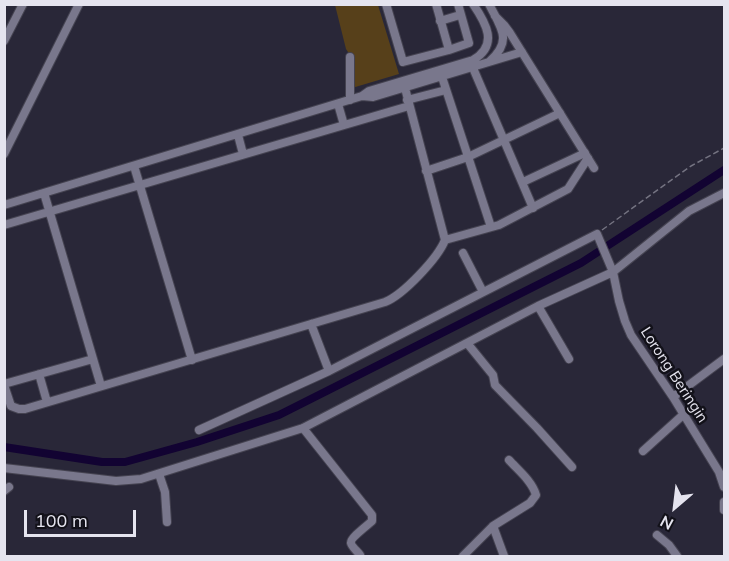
<!DOCTYPE html>
<html>
<head>
<meta charset="utf-8">
<style>
  body { margin:0 }
  #map { position:relative; width:729px; height:561px; overflow:hidden; background:#292738; font-family:Mulish,sans-serif }
  canvas { display:block }
  .frame { position:absolute; inset:0; border:6px solid #e5e4ef; pointer-events:none }
  .north { position:absolute; left:645px; top:477px; width:60px; height:60px; -webkit-text-stroke:4px #121119; paint-order:stroke; rotate:208deg; font-size:16px; font-weight:700; line-height:24px; text-align:center; color:#e5e4ef }
  .north::after { content:''; display:block; margin:auto; width:21px; height:27px; background:#e5e4ef; clip-path:polygon(50% 0,100% 100%,50% 72%,0 100%) }
  .scale { position:absolute; left:24px; top:510px; width:112px; height:27px; box-sizing:border-box; border:3px solid #e5e4ef; border-top:0; padding-left:8px; font-size:18px; line-height:21px; white-space:nowrap; color:#e5e4ef; -webkit-text-stroke:4px #121119; paint-order:stroke }
</style>
</head>
<body>
<div id="map">
<canvas width="729" height="561"></canvas>
<div class="frame"></div>
<div class="north">N</div>
<div class="scale">100 m</div>
</div>
<script>
const g = document.querySelector('canvas').getContext('2d');
g.lineJoin = 'round';
function fill(path, color) { g.fillStyle = color; g.fill(path, 'evenodd'); }
function strokePath(path, color, width, dash) { g.strokeStyle = color; g.lineWidth = width; g.lineCap = dash ? 'butt' : 'round'; g.setLineDash(dash || []); g.stroke(path); }
function write(font, color, halo, rows, align = 'center') {
  g.font = font + ' Mulish,sans-serif'; g.lineWidth = 5; g.setLineDash([]); g.textBaseline = 'middle'; g.strokeStyle = halo; g.fillStyle = color; for (const [text, x, y, turn = 0] of rows) {
    g.save(); g.translate(x, y); g.rotate((+turn || 0) * Math.PI / 180); g.textAlign = isNaN(turn) ? turn : align; if (halo) g.strokeText(text, 0, 0); g.fillText(text, 0, 0); g.restore();
  }
}
fill(new Path2D(`
  M 335,5 L 378,5 L 399,74 L 352,88 L 354,61 L 346,49 Z`), '#57401a');
strokePath(new Path2D(`
  M 4,447 L 102,462 L 125,462 L 197,442 L 279,415 L 581,263 L 724,170`), '#120332', 8);
const minor = new Path2D(`
  M 386,4 L 403,62 L 449,50 L 436,4
  M 489,4 C 501,28 513,40 490,61
  M 495,16 L 504,25 L 510,33 L 594,168
  M 440,21 L 460,15
  M 4,41 L 23,4
  M 449,50 L 469,43 L 458,4
  M 473,68 L 533,208
  M 442,77 L 491,227
  M 362,96 L 373,97 L 522,52
  M 350,100 L 350,57
  M 407,100 L 446,90
  M 338,104 L 344,125
  M 238,135 L 243,154
  M 4,154 L 79,4
  M 134,166 L 192,360
  M 426,171 L 468,157 L 560,113
  M 523,182 L 585,153
  M 44,193 L 101,386
  M 4,205 L 362,96 L 369,91 L 473,60 C 499,45 486,23 473,4
  M 4,225 L 409,106
  M 445,240 L 499,225 L 568,189 L 588,158
  M 463,253 L 483,292
  M 538,306 L 569,359
  M 311,324 L 329,371
  M 467,343 L 493,375 L 495,385 L 537,428 L 572,467
  M 39,374 L 47,402
  M 4,384 L 93,359
  M 4,385 L 11,406 L 19,409 L 25,409 L 385,302 C 403,295 438,258 445,240 L 405,88
  M 673,397 L 724,359
  M 303,428 L 372,515 L 372,521 C 368,525 350,538 351,543 C 351,546 358,552 360,555 L 359,556
  M 199,430 L 329,371 L 597,234 L 613,272 L 619,301 L 625,321 L 631,335 L 673,397 L 719,472 L 724,487
  M 643,451 L 684,414
  M 4,468 L 116,481 L 141,479 L 303,428 L 538,306 L 613,272 L 689,211 L 724,193
  M 159,474 L 165,492 L 167,522
  M 4,491 L 9,487
  M 724,502 L 724,510
  M 493,526 L 504,556
  M 657,535 L 669,545 L 677,556
  M 463,556 L 493,526 L 530,503 L 536,495 C 532,481 518,470 509,460`);
strokePath(minor, '#454351', 10);
strokePath(new Path2D(`
  M 602,230 L 691,166 L 724,148`), '#747381', 1.5, [6, 3]);
strokePath(minor, '#79778c', 8);
write('15px', '#e5e4ef', '#121119', [
  ["Lorong Beringin",674,375,57]
]);
</script>
</body>
</html>
